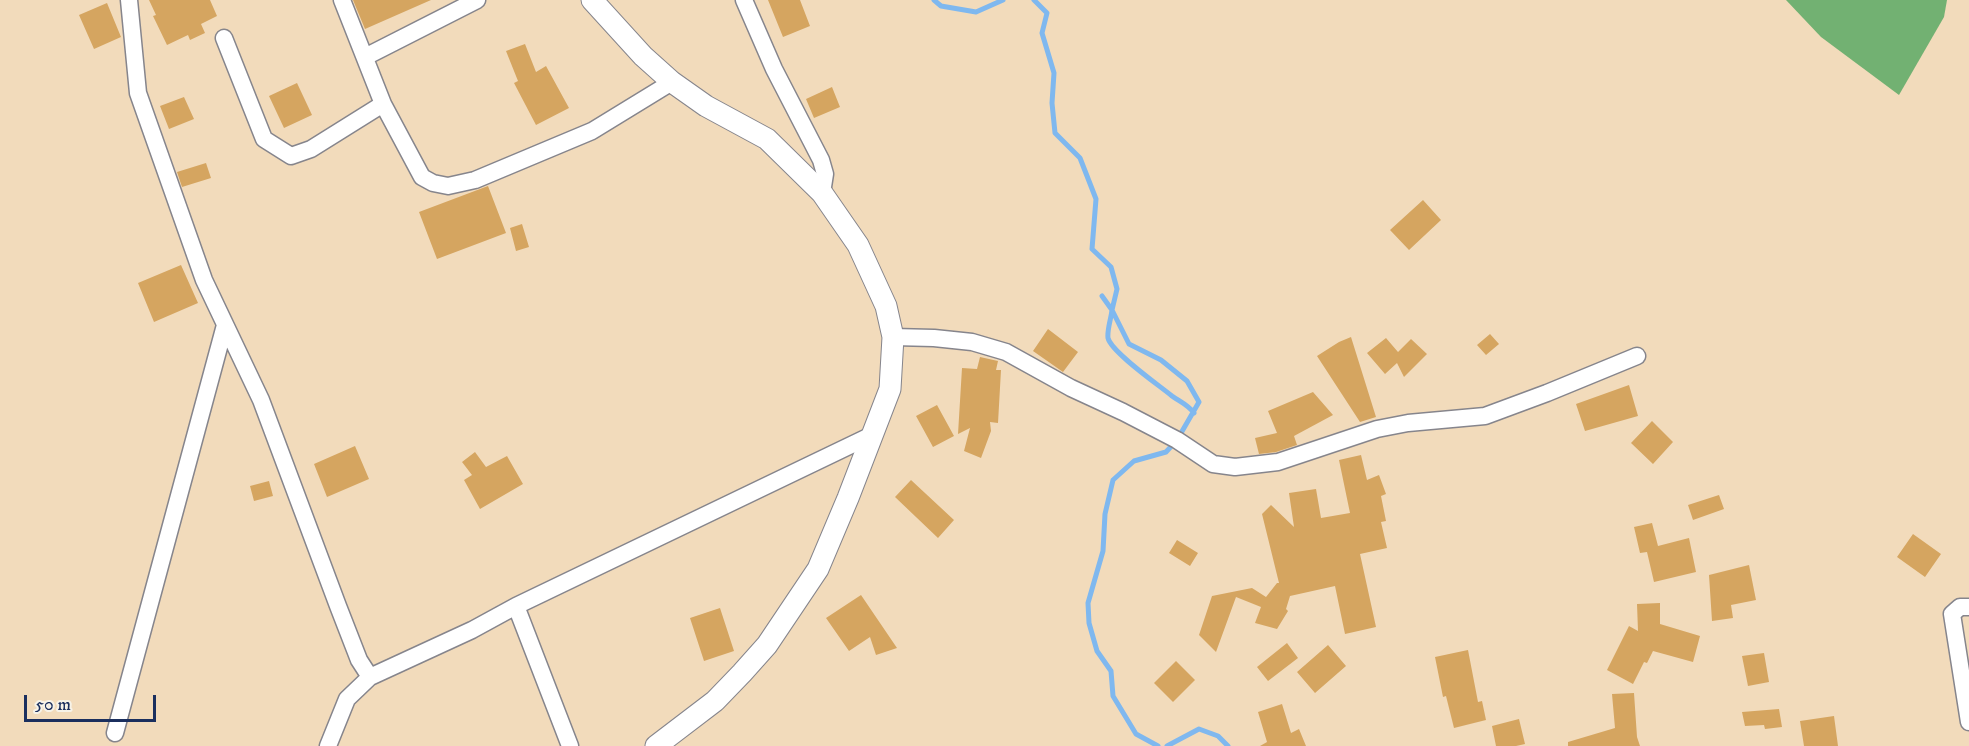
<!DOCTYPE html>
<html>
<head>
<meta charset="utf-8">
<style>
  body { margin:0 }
  #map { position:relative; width:1969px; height:746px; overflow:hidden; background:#f2dbbb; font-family:"IM FELL DW Pica",serif }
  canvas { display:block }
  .scale { position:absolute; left:24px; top:695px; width:132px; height:27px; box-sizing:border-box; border:3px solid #1b2f5e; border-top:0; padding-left:8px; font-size:18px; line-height:21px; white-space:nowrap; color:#1b2f5e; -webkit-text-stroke:4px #f7f3e8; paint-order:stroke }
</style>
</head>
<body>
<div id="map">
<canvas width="1969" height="746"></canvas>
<div class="scale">50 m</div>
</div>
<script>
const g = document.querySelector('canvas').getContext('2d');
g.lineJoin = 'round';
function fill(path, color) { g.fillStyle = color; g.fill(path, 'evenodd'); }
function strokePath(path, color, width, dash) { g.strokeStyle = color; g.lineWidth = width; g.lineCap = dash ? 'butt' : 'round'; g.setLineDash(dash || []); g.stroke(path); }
fill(new Path2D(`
  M 1786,0 L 1947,0 L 1944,17 L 1899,95 L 1821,37 Z`), '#72b172');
strokePath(new Path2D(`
  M 934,0 L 941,6 L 976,12 L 1003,0
  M 1034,0 L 1047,13 L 1042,33 L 1054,73 L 1052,103 L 1055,133 L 1080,158 L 1096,199 L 1092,249 L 1111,267 L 1117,289 L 1112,310 L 1129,344 L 1161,360 L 1187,381 L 1199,402 L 1177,440 L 1166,452 L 1134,461 L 1113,480 L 1105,514 L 1103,551 L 1088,603 L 1089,623 L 1097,651 L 1111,671 L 1113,696 L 1136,734 L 1158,746
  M 1102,296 L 1112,310 C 1111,319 1107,330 1108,338 C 1111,352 1160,386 1172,396 C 1180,402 1187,404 1194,413
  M 1167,746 L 1199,729 L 1218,736 L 1228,746`), '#7fb8ef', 5);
fill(new Path2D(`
  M 149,0 L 210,0 L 217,16 L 201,24 L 205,33 L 190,40 L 188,35 L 167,45 L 153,16 L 156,15 Z
  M 353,0 L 431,0 L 365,29 Z
  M 768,0 L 800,0 L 810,26 L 783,37 Z
  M 107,3 L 121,37 L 94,49 L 79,15 Z
  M 525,44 L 536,72 L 546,66 L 569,108 L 536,125 L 514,83 L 518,81 L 506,51 Z
  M 297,83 L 312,115 L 284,128 L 269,96 Z
  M 832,87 L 840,107 L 814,118 L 806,99 Z
  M 184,97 L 194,119 L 169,129 L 160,106 Z
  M 206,163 L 211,178 L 182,187 L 177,172 Z
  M 488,186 L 506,233 L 437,259 L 419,212 Z
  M 1423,200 L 1441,220 L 1409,250 L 1390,230 Z
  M 522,224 L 529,247 L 516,251 L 510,228 Z
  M 181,265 L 198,303 L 154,322 L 138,283 Z
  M 1048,329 L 1078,352 L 1063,372 L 1033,351 Z
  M 1490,334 L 1499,344 L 1486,355 L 1477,345 Z
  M 1351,337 L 1376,417 L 1360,422 L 1317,356 L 1339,342 Z
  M 1386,338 L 1398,352 L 1411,339 L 1427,354 L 1404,377 L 1397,363 L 1385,374 L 1367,353 Z
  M 980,357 L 998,361 L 996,370 L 1001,370 L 998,423 L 990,422 L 991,431 L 981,458 L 964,451 L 970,428 L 958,434 L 962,368 L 977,369 Z
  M 1629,385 L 1638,416 L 1585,431 L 1576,404 Z
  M 1313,392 L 1333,415 L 1294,436 L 1297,445 L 1276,452 L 1259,454 L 1255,438 L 1277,433 L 1268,411 Z
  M 937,405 L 954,436 L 933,447 L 916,416 Z
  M 1652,421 L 1673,442 L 1653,464 L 1631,443 Z
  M 355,446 L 369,479 L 327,497 L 314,464 Z
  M 475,452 L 486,467 L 507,456 L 523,484 L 480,509 L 464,480 L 472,475 L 462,462 Z
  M 1361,455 L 1367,480 L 1379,475 L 1386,494 L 1381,496 L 1386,521 L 1381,522 L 1387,548 L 1360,554 L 1376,627 L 1345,634 L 1335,586 L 1290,596 L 1286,609 L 1288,611 L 1277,629 L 1255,623 L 1261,607 L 1236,597 L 1216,652 L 1199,635 L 1212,596 L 1252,588 L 1266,597 L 1277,583 L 1279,583 L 1262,514 L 1271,505 L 1294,527 L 1289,493 L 1316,489 L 1321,518 L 1350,513 L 1339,460 Z
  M 911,480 L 954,520 L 938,538 L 895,497 Z
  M 269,481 L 273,496 L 254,501 L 250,486 Z
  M 1719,495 L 1724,509 L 1693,520 L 1688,505 Z
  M 1652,523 L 1658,546 L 1689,538 L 1696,572 L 1654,582 L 1647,552 L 1640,553 L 1634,527 Z
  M 1913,534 L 1941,554 L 1925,577 L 1897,557 Z
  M 1177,540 L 1198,553 L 1190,566 L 1169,553 Z
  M 1749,565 L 1756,600 L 1731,605 L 1733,618 L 1712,621 L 1709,575 Z
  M 861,595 L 897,648 L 876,655 L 870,637 L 849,651 L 826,618 Z
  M 1660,603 L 1660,624 L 1700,636 L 1693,662 L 1653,651 L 1647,663 L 1644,662 L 1633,684 L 1607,670 L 1629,626 L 1638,631 L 1637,604 Z
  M 720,608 L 734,651 L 704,661 L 690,618 Z
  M 1287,643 L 1298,658 L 1268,681 L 1257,667 Z
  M 1328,645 L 1346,666 L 1315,693 L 1297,672 Z
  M 1468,650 L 1478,702 L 1482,701 L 1486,720 L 1454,728 L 1446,696 L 1443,697 L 1435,657 Z
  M 1764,653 L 1769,682 L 1748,686 L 1742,656 Z
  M 1176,661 L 1195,680 L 1173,702 L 1154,683 Z
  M 1634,693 L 1637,737 L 1640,746 L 1568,746 L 1568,742 L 1615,728 L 1612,694 Z
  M 1282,704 L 1291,733 L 1299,729 L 1306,746 L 1260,746 L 1267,742 L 1258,712 Z
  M 1779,709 L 1782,727 L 1765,729 L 1764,725 L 1745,726 L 1742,712 Z
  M 1834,716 L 1838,746 L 1804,746 L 1800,721 Z
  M 1519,719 L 1525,744 L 1516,746 L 1496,746 L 1492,726 Z`), '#d5a560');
const minor = new Path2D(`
  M 129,0 L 138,93 L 204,280 L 261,400 L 338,606 L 359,660 L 370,677 L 347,699 L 328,746
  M 342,0 L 383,104 L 422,177 L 433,183 L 448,186 L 475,180 L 592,131 L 672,82
  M 744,0 L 774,69 L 821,160 L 825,174 L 822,193
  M 224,38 L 264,139 L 291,156 L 311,149 L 383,104
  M 365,57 L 477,0
  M 893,337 L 934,338 L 972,342 L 1006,352 L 1071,388 L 1123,412 L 1177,440 L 1213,464 L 1235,467 L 1278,462 L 1377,429 L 1408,423 L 1485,416 L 1547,393 L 1637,356
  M 516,606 L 872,435
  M 1969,607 L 1960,607 L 1952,614 L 1969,722
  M 370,677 L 472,630 L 516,606 L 570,746
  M 115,733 L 225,325`);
const tertiary = new Path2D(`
  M 592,0 L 643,56 L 672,82 L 706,106 L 767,139 L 822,193 L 858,245 L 886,306 L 893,337 L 890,389 L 848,498 L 818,569 L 767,645 L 742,673 L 715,701 L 656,746`);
strokePath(minor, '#86858c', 19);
strokePath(tertiary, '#86858c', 23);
strokePath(minor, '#fff', 16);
strokePath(tertiary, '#fff', 21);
</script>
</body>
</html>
